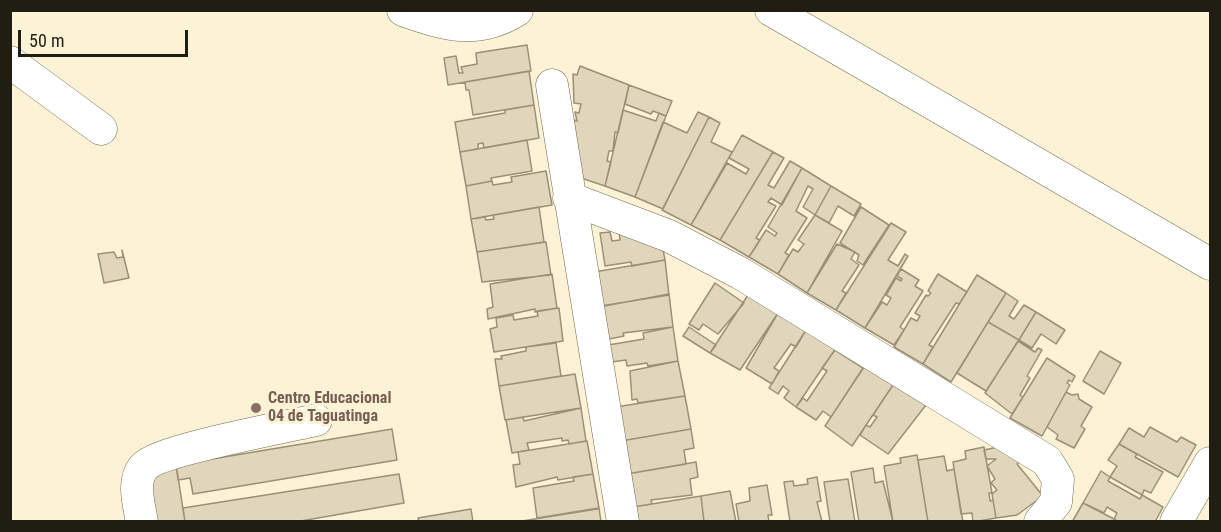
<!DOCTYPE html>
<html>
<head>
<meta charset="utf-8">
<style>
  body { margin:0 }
  #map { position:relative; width:1221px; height:532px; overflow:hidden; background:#fcf3d7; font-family:"Roboto Condensed",sans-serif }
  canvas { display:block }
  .frame { position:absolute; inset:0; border:12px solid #201d13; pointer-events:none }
  .scale { position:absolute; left:18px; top:30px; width:170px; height:27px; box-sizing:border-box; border:3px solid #201d13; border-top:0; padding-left:8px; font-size:18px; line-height:21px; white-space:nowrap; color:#201d13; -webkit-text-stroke:4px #fcf3d7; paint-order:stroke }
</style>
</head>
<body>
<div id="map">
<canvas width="1221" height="532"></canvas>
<div class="frame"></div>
<div class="scale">50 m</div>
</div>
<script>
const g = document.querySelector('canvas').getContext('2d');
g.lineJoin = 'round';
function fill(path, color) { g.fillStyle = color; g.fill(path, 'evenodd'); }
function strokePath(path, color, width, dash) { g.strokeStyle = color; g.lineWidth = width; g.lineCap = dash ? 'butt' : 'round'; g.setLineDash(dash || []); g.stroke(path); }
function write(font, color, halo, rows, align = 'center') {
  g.font = font + ' "Roboto Condensed",sans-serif'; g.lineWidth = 6; g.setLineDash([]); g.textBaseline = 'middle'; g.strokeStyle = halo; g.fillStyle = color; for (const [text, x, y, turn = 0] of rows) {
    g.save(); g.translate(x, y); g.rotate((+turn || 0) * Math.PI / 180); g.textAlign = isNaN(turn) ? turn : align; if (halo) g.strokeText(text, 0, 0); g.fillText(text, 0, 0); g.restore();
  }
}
const building = new Path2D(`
  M 527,45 L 531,71 L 448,85 L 444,58 L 456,56 L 459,73 L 463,73 L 461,67 L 477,64 L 476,53 Z
  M 580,66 L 629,85 L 618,133 L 615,132 L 613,151 L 609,151 L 607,161 L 611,162 L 605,186 L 578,177 L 574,120 L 577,121 L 575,112 L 579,113 L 581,104 L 574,103 L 573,74 L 577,75 Z
  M 529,71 L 534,105 L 473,115 L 469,90 L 466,90 L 465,82 Z
  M 629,85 L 672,101 L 666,116 L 653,111 L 651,114 L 625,104 Z
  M 534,105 L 539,138 L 484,148 L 483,143 L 478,144 L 478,149 L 460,152 L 455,122 L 505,113 L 505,110 Z
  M 623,110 L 656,121 L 659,113 L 666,116 L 635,197 L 605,186 Z
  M 698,112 L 709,117 L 663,209 L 635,197 L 663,122 L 687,133 Z
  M 709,117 L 720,123 L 711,142 L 732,152 L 691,225 L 662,210 Z
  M 742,135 L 773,152 L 720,240 L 691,225 L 727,163 L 746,174 L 749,169 L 729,158 Z
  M 527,140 L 532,171 L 491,178 L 492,181 L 466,186 L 460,152 Z
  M 773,152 L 784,158 L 768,185 L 774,188 L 790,161 L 802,168 L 782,205 L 771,198 L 768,202 L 776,206 L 756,238 L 760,240 L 749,257 L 720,240 Z
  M 802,168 L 831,186 L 815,215 L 803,207 L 813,189 L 808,186 L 796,211 L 807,218 L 785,253 L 789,255 L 778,274 L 749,257 L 766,230 L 775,236 L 777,233 L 768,227 Z
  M 546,171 L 552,205 L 471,219 L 466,186 L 492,181 L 493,185 L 512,182 L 511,177 Z
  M 831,186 L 861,204 L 854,216 L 838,206 L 829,223 L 815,215 Z
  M 539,207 L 544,242 L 477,252 L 471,219 L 485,217 L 486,220 L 494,219 L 493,215 Z
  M 861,207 L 889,225 L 863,265 L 857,261 L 859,255 L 840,243 Z
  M 815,215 L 842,231 L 807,293 L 778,274 L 793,249 L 798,252 L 804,244 L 798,240 Z
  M 891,223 L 906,232 L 888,260 L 898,266 L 905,254 L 908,256 L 865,328 L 836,310 Z
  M 619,230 L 662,244 L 665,260 L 632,266 L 631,262 L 605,266 L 600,233 L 610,232 L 612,241 L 620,240 Z
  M 546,242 L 551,275 L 482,282 L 477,252 Z
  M 837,244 L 855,252 L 851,259 L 859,265 L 842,291 L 846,293 L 836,310 L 807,293 Z
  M 122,250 L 129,278 L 104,283 L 98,254 L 114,252 L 117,258 L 123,257 Z
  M 665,260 L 669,295 L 601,306 L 594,272 Z
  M 901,269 L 919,280 L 915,286 L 923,291 L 900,327 L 904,330 L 894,345 L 865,328 L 882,302 L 887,305 L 891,298 L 886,295 L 896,278 L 901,281 L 902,279 L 897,276 Z
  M 552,274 L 557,308 L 535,312 L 535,309 L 488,319 L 487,309 L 493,307 L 490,284 Z
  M 938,274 L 967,292 L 959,304 L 956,303 L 929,345 L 933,347 L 923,364 L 894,347 L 911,318 L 917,321 L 920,316 L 915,313 L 926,295 L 928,296 L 931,293 L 928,291 Z
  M 977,275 L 1006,293 L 951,382 L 923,364 Z
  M 715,283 L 744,303 L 718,334 L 703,324 L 699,330 L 689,324 Z
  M 1006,293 L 1018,301 L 1009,316 L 1014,319 L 1024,305 L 1036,312 L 1019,340 L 988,322 Z
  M 669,294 L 673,327 L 623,333 L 624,336 L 604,340 L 599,307 Z
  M 748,295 L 778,313 L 740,370 L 710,353 Z
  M 559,308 L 563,341 L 494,352 L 490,329 L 497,327 L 496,318 L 513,315 L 514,320 L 538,316 L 537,311 Z
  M 1036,312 L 1065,330 L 1056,344 L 1041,334 L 1032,348 L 1019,340 Z
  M 778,313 L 806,330 L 796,347 L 791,344 L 774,368 L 779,371 L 772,384 L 746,368 Z
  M 988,322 L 1019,340 L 986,391 L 957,373 Z
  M 673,327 L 678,361 L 648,366 L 647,363 L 627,366 L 626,360 L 611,362 L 608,345 L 644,339 L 643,333 Z
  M 689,327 L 716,345 L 710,353 L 683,336 Z
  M 806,330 L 836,348 L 796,407 L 784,398 L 789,391 L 783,386 L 778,394 L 769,388 Z
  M 1018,341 L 1035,352 L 1038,348 L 1042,350 L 1027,376 L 1030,378 L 1020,395 L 1023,397 L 1012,414 L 985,393 Z
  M 556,343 L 561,376 L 499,386 L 495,359 L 502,359 L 501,356 L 526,351 L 526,347 Z
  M 835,350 L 863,368 L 831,417 L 823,411 L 816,420 L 796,407 L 803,398 L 807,401 L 827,371 L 822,368 Z
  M 1100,351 L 1121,363 L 1104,394 L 1083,381 Z
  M 1047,358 L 1075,376 L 1072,382 L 1069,380 L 1067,383 L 1070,385 L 1042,436 L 1010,418 Z
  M 678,361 L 685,396 L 638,403 L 637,399 L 632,400 L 630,371 Z
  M 864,367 L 893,385 L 852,446 L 825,426 Z
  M 575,374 L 581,408 L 505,420 L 499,386 Z
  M 893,385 L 926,405 L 888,454 L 860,435 L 866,425 L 870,427 L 877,417 L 873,415 Z
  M 1066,392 L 1072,395 L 1078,394 L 1079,399 L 1092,407 L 1081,426 L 1085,429 L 1074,448 L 1056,439 L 1058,435 L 1047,427 Z
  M 685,396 L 691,429 L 621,441 L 616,407 Z
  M 581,408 L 586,441 L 569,444 L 568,440 L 562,441 L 562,438 L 527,443 L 529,450 L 512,453 L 506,420 L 523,417 L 524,421 Z
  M 1150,427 L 1177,442 L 1181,437 L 1196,445 L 1178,477 L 1119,444 L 1129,428 L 1144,437 Z
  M 392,429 L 397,460 L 193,494 L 190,478 L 178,480 L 176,465 Z
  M 691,429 L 694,448 L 684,450 L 686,464 L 627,474 L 621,441 Z
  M 587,441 L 593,474 L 558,480 L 557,477 L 516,487 L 513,465 L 520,464 L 518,452 Z
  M 1119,444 L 1137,454 L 1135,457 L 1163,472 L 1151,493 L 1144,490 L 1142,495 L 1110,477 L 1117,466 L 1108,460 Z
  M 984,447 L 992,493 L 989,493 L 990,501 L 993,500 L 996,518 L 973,522 L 972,513 L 961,514 L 953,462 L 966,459 L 965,451 Z
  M 998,447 L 1019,462 L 1017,464 L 1043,496 L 1017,515 L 996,518 L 992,494 L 997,490 L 991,483 L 995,479 L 987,466 L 996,459 L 986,459 L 984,450 Z
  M 917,455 L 928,522 L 893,522 L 884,466 L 901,463 L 900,458 Z
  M 944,456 L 947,471 L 954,469 L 963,522 L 928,522 L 918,460 Z
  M 696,462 L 698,477 L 690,479 L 692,495 L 651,500 L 652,504 L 633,507 L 627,474 Z
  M 176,464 L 185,522 L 154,522 L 146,469 Z
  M 873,468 L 875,483 L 883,481 L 893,522 L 859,522 L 851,472 Z
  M 1101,471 L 1110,477 L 1108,481 L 1140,499 L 1142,495 L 1163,507 L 1155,522 L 1119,522 L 1114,519 L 1117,513 L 1107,507 L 1104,513 L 1083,503 Z
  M 399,474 L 404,503 L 295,522 L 185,522 L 183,508 Z
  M 593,474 L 599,508 L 537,518 L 533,488 L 574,481 L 573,477 Z
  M 817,477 L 821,501 L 817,502 L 822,522 L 790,522 L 784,482 L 793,481 L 794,486 L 808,484 L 807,479 Z
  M 848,479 L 855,522 L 830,522 L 824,482 Z
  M 767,485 L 772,515 L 768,515 L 769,522 L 739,522 L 736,504 L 750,501 L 749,488 Z
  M 730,491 L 736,522 L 704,522 L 701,496 Z
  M 701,496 L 704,522 L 635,522 L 633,507 Z
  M 1083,503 L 1114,519 L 1119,522 L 1072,522 Z
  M 599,508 L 601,522 L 522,521 L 597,509 Z
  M 471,509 L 473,522 L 419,522 L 418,518 Z`);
fill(building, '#dfd6bb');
strokePath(building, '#999077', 1.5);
const minor = new Path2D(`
  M 403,10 C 443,25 478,35 517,10
  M 771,10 L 1210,264
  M 10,62 L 101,129
  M 552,85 L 623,522
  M 569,198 L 669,236 L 740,273 L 1047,461 L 1058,479 L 1056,502 L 1040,522
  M 142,522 C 139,505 132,482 143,468 C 157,450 287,427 316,420
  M 1176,522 L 1210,463`);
strokePath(minor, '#736b53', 33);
strokePath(minor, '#fff', 32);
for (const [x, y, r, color] of [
  [256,408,6,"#8d6e63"]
]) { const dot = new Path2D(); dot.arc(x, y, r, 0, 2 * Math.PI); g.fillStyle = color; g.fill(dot); strokePath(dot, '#fcf3d7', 2); }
write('bold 16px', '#785e54', '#fcf3d7', [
  ["Centro Educacional",268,399],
  ["04 de Taguatinga",268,417]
], 'left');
</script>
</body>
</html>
